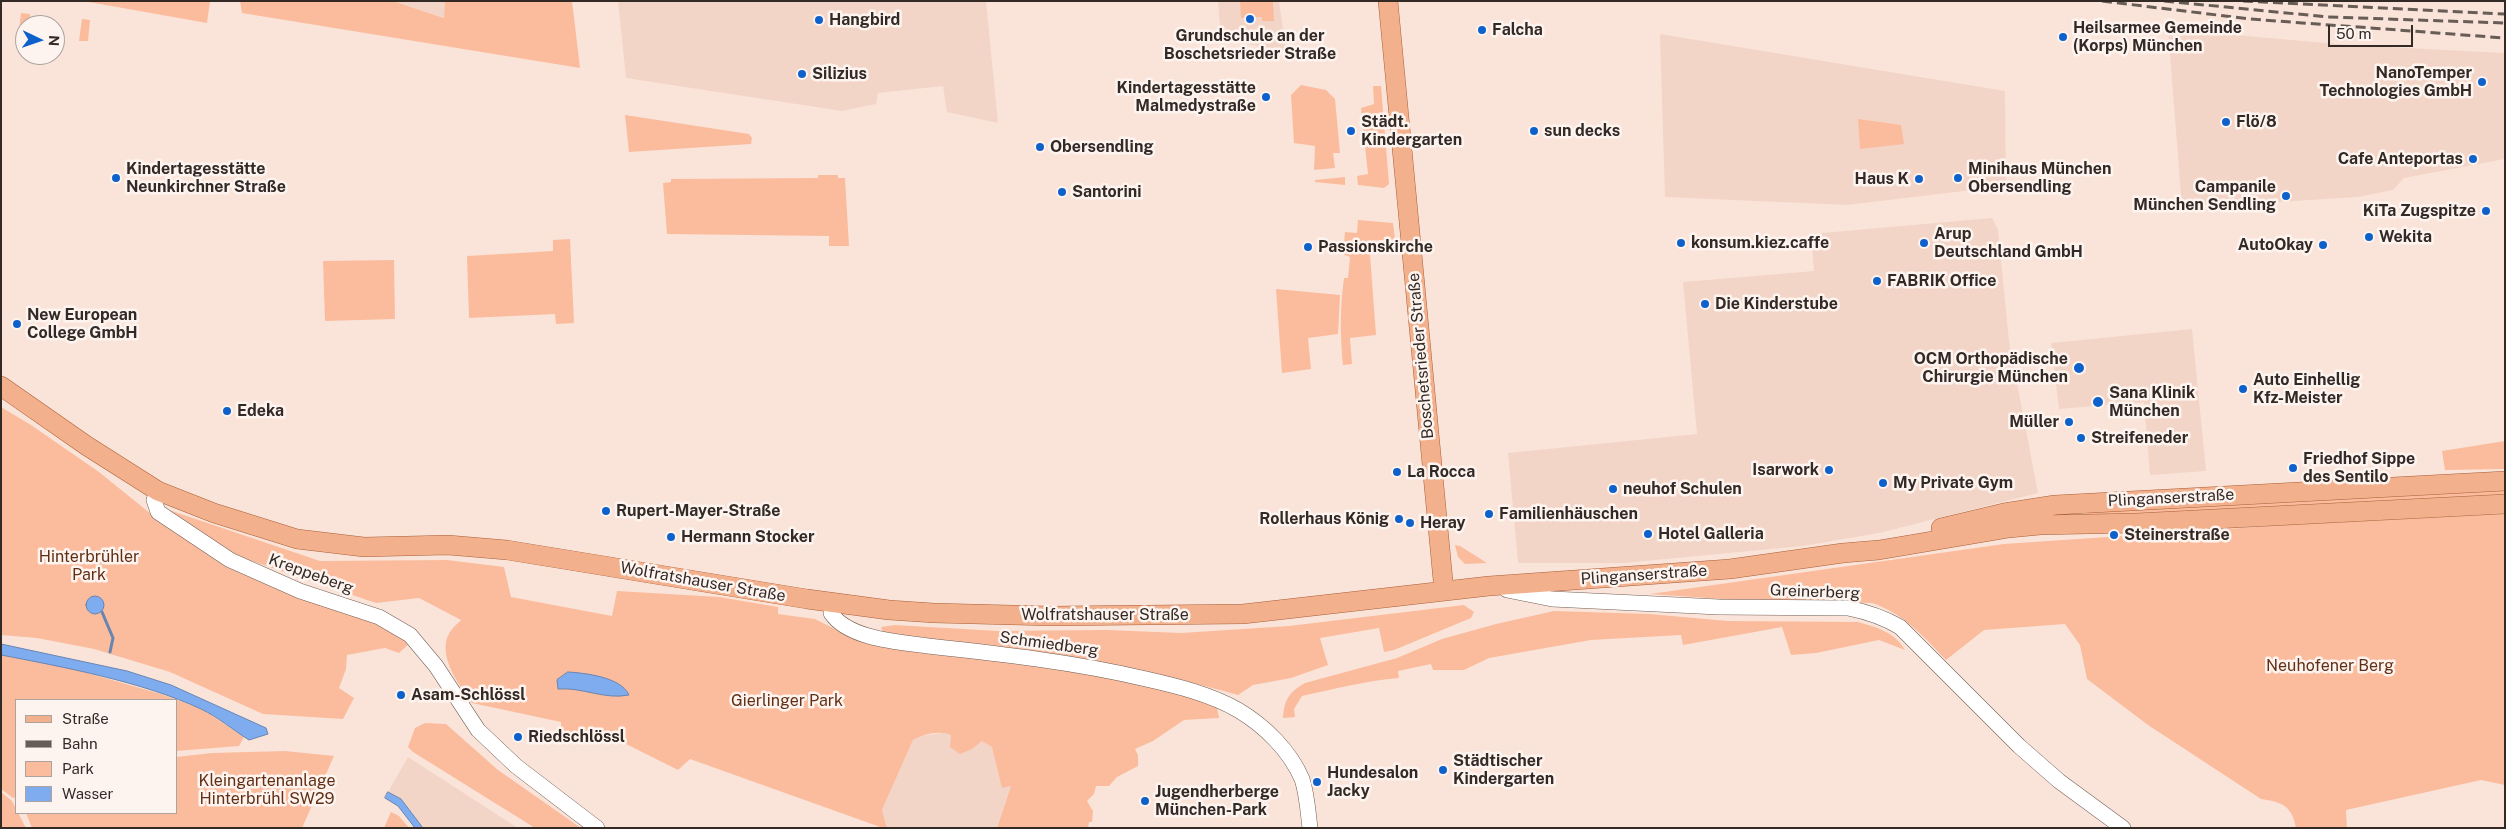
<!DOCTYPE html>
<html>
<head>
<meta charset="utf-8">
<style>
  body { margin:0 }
  #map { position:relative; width:2506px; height:829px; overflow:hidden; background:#fae4d9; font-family:"Public Sans",sans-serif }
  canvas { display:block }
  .frame { position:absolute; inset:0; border:2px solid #332a26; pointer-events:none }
  .legend { position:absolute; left:15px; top:699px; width:162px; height:115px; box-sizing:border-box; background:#fdf4f0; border:1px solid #aca39f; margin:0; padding:6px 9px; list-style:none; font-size:15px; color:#332a26 }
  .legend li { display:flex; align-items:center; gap:10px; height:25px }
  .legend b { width:25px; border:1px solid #aca39f }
  .north { position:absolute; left:15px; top:15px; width:50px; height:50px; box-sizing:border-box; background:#fdf4f0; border:1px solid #aca39f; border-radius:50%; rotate:93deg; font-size:14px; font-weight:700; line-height:20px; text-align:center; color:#332a26 }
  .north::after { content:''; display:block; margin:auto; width:18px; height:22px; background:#0e61cb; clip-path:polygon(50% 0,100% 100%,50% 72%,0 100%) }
  .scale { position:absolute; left:2328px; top:25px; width:85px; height:22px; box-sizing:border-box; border:2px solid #332a26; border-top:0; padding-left:6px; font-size:15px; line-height:18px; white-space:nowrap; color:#332a26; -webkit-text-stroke:4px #fdf4f0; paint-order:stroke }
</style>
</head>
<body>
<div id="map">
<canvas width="2506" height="829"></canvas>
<div class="frame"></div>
<ul class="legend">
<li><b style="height:6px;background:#f2b08c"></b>Straße</li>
<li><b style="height:6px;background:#685c56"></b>Bahn</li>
<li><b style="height:14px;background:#fbbc9d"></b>Park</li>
<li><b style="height:14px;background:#7facee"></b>Wasser</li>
</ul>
<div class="north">N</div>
<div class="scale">50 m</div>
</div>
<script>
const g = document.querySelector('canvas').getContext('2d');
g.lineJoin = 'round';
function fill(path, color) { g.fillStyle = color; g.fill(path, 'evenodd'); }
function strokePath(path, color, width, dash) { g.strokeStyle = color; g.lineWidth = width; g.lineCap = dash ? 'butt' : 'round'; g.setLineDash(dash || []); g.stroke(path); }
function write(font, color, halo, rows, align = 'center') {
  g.font = font + ' "Public Sans",sans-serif'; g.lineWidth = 5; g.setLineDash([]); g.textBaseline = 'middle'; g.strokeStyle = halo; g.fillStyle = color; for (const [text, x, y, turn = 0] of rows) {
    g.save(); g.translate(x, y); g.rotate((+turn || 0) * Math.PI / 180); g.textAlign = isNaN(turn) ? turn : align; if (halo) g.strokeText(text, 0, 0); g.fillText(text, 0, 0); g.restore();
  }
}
fill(new Path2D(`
  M 393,1 L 445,1 L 445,18 Z
  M 618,1 L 986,1 L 998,123 L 947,112 L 943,86 L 878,93 L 876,104 L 842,111 L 626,78 Z
  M 1218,1 L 1279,1 L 1286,51 L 1221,39 Z
  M 2168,29 L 2348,45 L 2505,53 L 2505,159 L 2404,178 L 2393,190 L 2358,197 L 2182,208 Z
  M 1660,34 L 2005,91 L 2006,186 L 1847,205 L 1665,197 Z
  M 1992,218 L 1998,230 L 2009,341 L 2038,493 L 1879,533 L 1803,546 L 1623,563 L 1518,563 L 1508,453 L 1697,434 L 1683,282 L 1814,271 L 1811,234 Z
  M 2192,329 L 2206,471 L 2150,475 L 2144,402 L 2059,409 L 2051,343 Z
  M 991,727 L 1011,786 L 997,828 L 887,828 L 882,810 L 913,740 L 919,736 Z
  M 408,757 L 518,828 L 423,828 L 401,799 L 388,792 Z`), '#f3d5c7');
fill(new Path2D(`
  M 83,1 L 210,1 L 207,23 Z
  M 240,1 L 393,1 L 444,18 L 445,1 L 572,1 L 580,68 L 242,13 Z
  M 1240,1 L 1273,1 L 1274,21 L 1262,21 L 1262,17 L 1241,18 Z
  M 21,13 L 30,14 L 29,25 L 25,25 L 25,39 L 18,39 Z
  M 82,19 L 90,20 L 88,41 L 79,41 Z
  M 1301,85 L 1326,90 L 1335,99 L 1340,153 L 1333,153 L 1335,168 L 1314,170 L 1315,146 L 1294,143 L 1291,95 Z
  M 1373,86 L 1381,86 L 1389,184 L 1384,188 L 1358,185 L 1357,176 L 1368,174 L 1361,108 L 1374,104 Z
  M 625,115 L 749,134 L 752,138 L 751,144 L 629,152 Z
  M 1858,119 L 1901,125 L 1904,144 L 1860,149 Z
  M 818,175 L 838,175 L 838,178 L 845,178 L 849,246 L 829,246 L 829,236 L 667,234 L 663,183 L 671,182 L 671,179 L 818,178 Z
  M 1345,177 L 1345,185 L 1315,182 L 1315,180 Z
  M 1358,220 L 1393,223 L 1395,239 L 1369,241 L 1376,335 L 1350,338 L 1352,364 L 1343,365 C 1340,335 1340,308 1344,278 L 1348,278 L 1350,257 L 1343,254 L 1345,232 L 1357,233 Z
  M 570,239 L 574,323 L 556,324 L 555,314 L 469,318 L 467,256 L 553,251 L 553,240 Z
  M 394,260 L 395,319 L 325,321 L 323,261 Z
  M 1276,289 L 1340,295 L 1338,334 L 1308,338 L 1311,369 L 1282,373 Z
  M 1,407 L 31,425 L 99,472 L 156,518 L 375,621 L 412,641 L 399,653 L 385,648 L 347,655 L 346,669 L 339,688 L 354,698 L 343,719 L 263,714 L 170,672 L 94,649 L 37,638 L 1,635 Z
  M 2505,441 L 2505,469 L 2445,470 L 2442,451 Z
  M 2505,487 L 2505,499 L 2088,518 L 2087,507 Z
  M 169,510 L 320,561 L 447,560 L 504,567 L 511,597 L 612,616 L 617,591 L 719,597 L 778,607 L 778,614 L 815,619 L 843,633 L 1100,674 L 1216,704 L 1219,718 L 1184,720 L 1153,741 L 1135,749 L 1138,755 L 1138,766 L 1117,777 L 1109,786 L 1096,786 L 1094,794 L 1087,801 L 1093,811 L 1092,822 L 1089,822 L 1088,828 L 997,828 L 1011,786 L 1002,788 L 992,747 L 982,741 L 972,749 L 960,754 L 950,747 L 951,735 C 942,730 922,734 913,740 L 882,810 L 887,828 L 883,828 L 690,759 L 678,770 L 626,744 L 597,739 L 582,743 L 561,734 L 561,722 L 472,703 C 458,684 433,650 453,628 C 455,625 459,623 461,620 L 419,598 L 376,603 L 237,556 L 168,512 Z
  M 2505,514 L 2505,785 L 2481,780 L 2346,810 L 2347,828 L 2296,828 C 2292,805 2281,802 2261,799 L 2148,725 L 2087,679 L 2080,645 L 2065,624 L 1984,630 L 1946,660 C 1924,637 1903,613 1872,603 L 1736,600 L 1650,594 L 2004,544 L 2285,525 Z
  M 1455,545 L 1460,546 L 1487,563 L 1465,564 L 1458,557 Z
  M 1464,605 L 1474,612 L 1471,618 L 1394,650 L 1384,652 L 1379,628 L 1320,638 L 1328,665 L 1291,678 L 1253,685 L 1238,695 C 1122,662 1002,649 883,633 L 881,627 L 894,625 L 998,631 L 1107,630 L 1181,633 L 1289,626 Z
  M 1554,611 L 1649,614 L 1728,621 L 1858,622 C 1876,627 1895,632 1905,650 L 1879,640 L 1816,653 L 1791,655 L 1782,627 L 1683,645 L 1681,635 L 1591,640 L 1489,658 L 1464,670 L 1433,670 L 1431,664 L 1398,671 L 1399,678 C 1365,681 1334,689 1302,696 L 1294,709 L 1295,717 L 1283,718 C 1284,700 1289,692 1305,683 L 1397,658 L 1442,639 L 1496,624 Z
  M 1,655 L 63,666 L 161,694 L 202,709 L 244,737 L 239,746 L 176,751 L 176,700 L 16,700 L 16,797 L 13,798 L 1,789 Z
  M 425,723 L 446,724 L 498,770 L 581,828 L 535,828 L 413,752 L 408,747 L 415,728 Z
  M 285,751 L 334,756 L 302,828 L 32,828 L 26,813 L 176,813 L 176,757 L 212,753 Z
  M 1,792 L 12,801 L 26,828 L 1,828 Z
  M 391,812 L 399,816 L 409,828 L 384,828 Z`), '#fbbc9d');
const water = new Path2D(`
  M86 605a9 9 0 1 1 18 0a9 9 0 1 1-18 0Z
  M 1,644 L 127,671 L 171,685 L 266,728 L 268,734 L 249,740 C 233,730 218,717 201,709 C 143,682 64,667 1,655 Z
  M 568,672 C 585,673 621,677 629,695 C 604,700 583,687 558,689 L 557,680 Z
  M 388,792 L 401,799 L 423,828 L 415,828 L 398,806 L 385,798 Z`);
fill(water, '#7facee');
strokePath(water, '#6885b2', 1);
strokePath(new Path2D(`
  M 102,612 L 113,638 L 110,652`), '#6885b2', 3);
const minor = new Path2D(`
  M 158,491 L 154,500 L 158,512 L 230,560 L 300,591 L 379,617 L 410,635 L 436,666 L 478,730 L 516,766 L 597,828
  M 1507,590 L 1552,599 L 1719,607 L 1848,608 C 1868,612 1883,617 1900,627 L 2019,746 L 2059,781 L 2123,828
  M 832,603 L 831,613 C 848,639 899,642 928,646 C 1001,654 1074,662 1146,679 C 1177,686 1210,694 1238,710 C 1265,726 1290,751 1302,779 C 1307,794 1308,812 1310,828`);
const major = new Path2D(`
  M 1388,1 L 1444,591
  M 1,386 L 87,446 L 158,491 L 214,513 L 297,539 L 364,547 L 448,545 L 507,550 L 807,599 L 889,610 L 934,613 L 1051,616 L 1243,614 L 1489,586 L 1730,569 L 1843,553 L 1879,550 L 2009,528 L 2040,525 L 2137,523 L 2505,504
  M 1941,528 L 2004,513 L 2055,505 L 2505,481`);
strokePath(minor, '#725f56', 16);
strokePath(major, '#aa5f37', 20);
strokePath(minor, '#fff', 15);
strokePath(major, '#f2b08c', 19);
strokePath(new Path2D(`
  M 2102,1 L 2250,19 L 2505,38
  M 2164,1 L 2328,17 L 2505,23
  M 2243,1 L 2505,14`), '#685c56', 3, [10, 5]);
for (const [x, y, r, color] of [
  [1250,19,5,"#0e61cb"],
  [819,20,5,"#0e61cb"],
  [1482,30,5,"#0e61cb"],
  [2063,37,5,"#0e61cb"],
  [802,74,5,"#0e61cb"],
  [2482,82,5,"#0e61cb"],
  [1266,97,5,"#0e61cb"],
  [2226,122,5,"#0e61cb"],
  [1351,131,5,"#0e61cb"],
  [1534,131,5,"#0e61cb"],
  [1040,147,5,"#0e61cb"],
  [2473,159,5,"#0e61cb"],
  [116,178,5,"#0e61cb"],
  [1958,178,5,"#0e61cb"],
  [1919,179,5,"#0e61cb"],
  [1062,192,5,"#0e61cb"],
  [2286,196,5,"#0e61cb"],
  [2486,211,5,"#0e61cb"],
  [2369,237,5,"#0e61cb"],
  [1681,243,5,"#0e61cb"],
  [1924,243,5,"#0e61cb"],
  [2323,245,5,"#0e61cb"],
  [1308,247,5,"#0e61cb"],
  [1877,281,5,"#0e61cb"],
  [1705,304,5,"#0e61cb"],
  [17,324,5,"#0e61cb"],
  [2079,368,6,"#0e61cb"],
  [2243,389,5,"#0e61cb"],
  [2098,402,6,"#0e61cb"],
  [227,411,5,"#0e61cb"],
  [2069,422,5,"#0e61cb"],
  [2081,438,5,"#0e61cb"],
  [2293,468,5,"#0e61cb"],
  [1829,470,5,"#0e61cb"],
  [1397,472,5,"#0e61cb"],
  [1883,483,5,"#0e61cb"],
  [1613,489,5,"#0e61cb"],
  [606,511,5,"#0e61cb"],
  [1489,514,5,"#0e61cb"],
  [1399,519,5,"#0e61cb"],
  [1410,523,5,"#0e61cb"],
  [1648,534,5,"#0e61cb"],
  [2114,535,5,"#0e61cb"],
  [671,537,5,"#0e61cb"],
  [401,695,5,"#0e61cb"],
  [518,737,5,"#0e61cb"],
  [1443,770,5,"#0e61cb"],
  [1317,782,5,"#0e61cb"],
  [1145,801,5,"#0e61cb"]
]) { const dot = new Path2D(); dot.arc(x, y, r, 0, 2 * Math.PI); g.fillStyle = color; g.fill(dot); strokePath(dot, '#fdf4f0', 2); }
write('bold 16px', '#332a26', '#fdf4f0', [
  ["Hangbird",829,20],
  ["Heilsarmee Gemeinde",2073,28],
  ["(Korps) München",2073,46],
  ["Falcha",1492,30],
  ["Grundschule an der",1250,36,"center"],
  ["Boschetsrieder Straße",1250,54,"center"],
  ["NanoTemper",2472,73,"right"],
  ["Technologies GmbH",2472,91,"right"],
  ["Silizius",812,74],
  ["Kindertagesstätte",1256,88,"right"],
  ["Malmedystraße",1256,106,"right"],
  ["Städt.",1361,122],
  ["Kindergarten",1361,140],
  ["Flö/8",2236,122],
  ["sun decks",1544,131],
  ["Obersendling",1050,147],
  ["Cafe Anteportas",2463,159,"right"],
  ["Kindertagesstätte",126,169],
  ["Neunkirchner Straße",126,187],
  ["Minihaus München",1968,169],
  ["Obersendling",1968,187],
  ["Haus K",1909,179,"right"],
  ["Campanile",2276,187,"right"],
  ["München Sendling",2276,205,"right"],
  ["Santorini",1072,192],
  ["KiTa Zugspitze",2476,211,"right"],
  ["Arup",1934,234],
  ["Deutschland GmbH",1934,252],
  ["Wekita",2379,237],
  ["konsum.kiez.caffe",1691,243],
  ["AutoOkay",2313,245,"right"],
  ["Passionskirche",1318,247],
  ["FABRIK Office",1887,281],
  ["Die Kinderstube",1715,304],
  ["New European",27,315],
  ["College GmbH",27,333],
  ["OCM Orthopädische",2068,359,"right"],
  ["Chirurgie München",2068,377,"right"],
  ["Auto Einhellig",2253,380],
  ["Kfz-Meister",2253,398],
  ["Sana Klinik",2109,393],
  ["München",2109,411],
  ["Edeka",237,411],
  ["Müller",2059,422,"right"],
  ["Streifeneder",2091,438],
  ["Friedhof Sippe",2303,459],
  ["des Sentilo",2303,477],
  ["Isarwork",1819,470,"right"],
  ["La Rocca",1407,472],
  ["My Private Gym",1893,483],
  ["neuhof Schulen",1623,489],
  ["Rupert-Mayer-Straße",616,511],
  ["Familienhäuschen",1499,514],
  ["Rollerhaus König",1389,519,"right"],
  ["Heray",1420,523],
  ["Hotel Galleria",1658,534],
  ["Steinerstraße",2124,535],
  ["Hermann Stocker",681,537],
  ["Asam-Schlössl",411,695],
  ["Riedschlössl",528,737],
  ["Städtischer",1453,761],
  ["Kindergarten",1453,779],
  ["Hundesalon",1327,773],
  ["Jacky",1327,791],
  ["Jugendherberge",1155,792],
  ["München-Park",1155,810]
], 'left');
write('16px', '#332a26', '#fdf4f0', [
  ["Boschetsrieder Straße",1421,356,-95],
  ["Plinganserstraße",2171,498,-3],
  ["Kreppeberg",311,574,20],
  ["Plinganserstraße",1644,575,-4],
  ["Wolfratshauser Straße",703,582,10],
  ["Greinerberg",1815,592,2],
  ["Wolfratshauser Straße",1105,615],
  ["Schmiedberg",1049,644,8]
]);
write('16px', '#622f14', '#fdf4f0', [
  ["Hinterbrühler",89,557],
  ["Park",89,575],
  ["Neuhofener Berg",2330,666],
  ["Gierlinger Park",787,701],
  ["Kleingartenanlage",267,781],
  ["Hinterbrühl SW29",267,799]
]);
</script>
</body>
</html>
